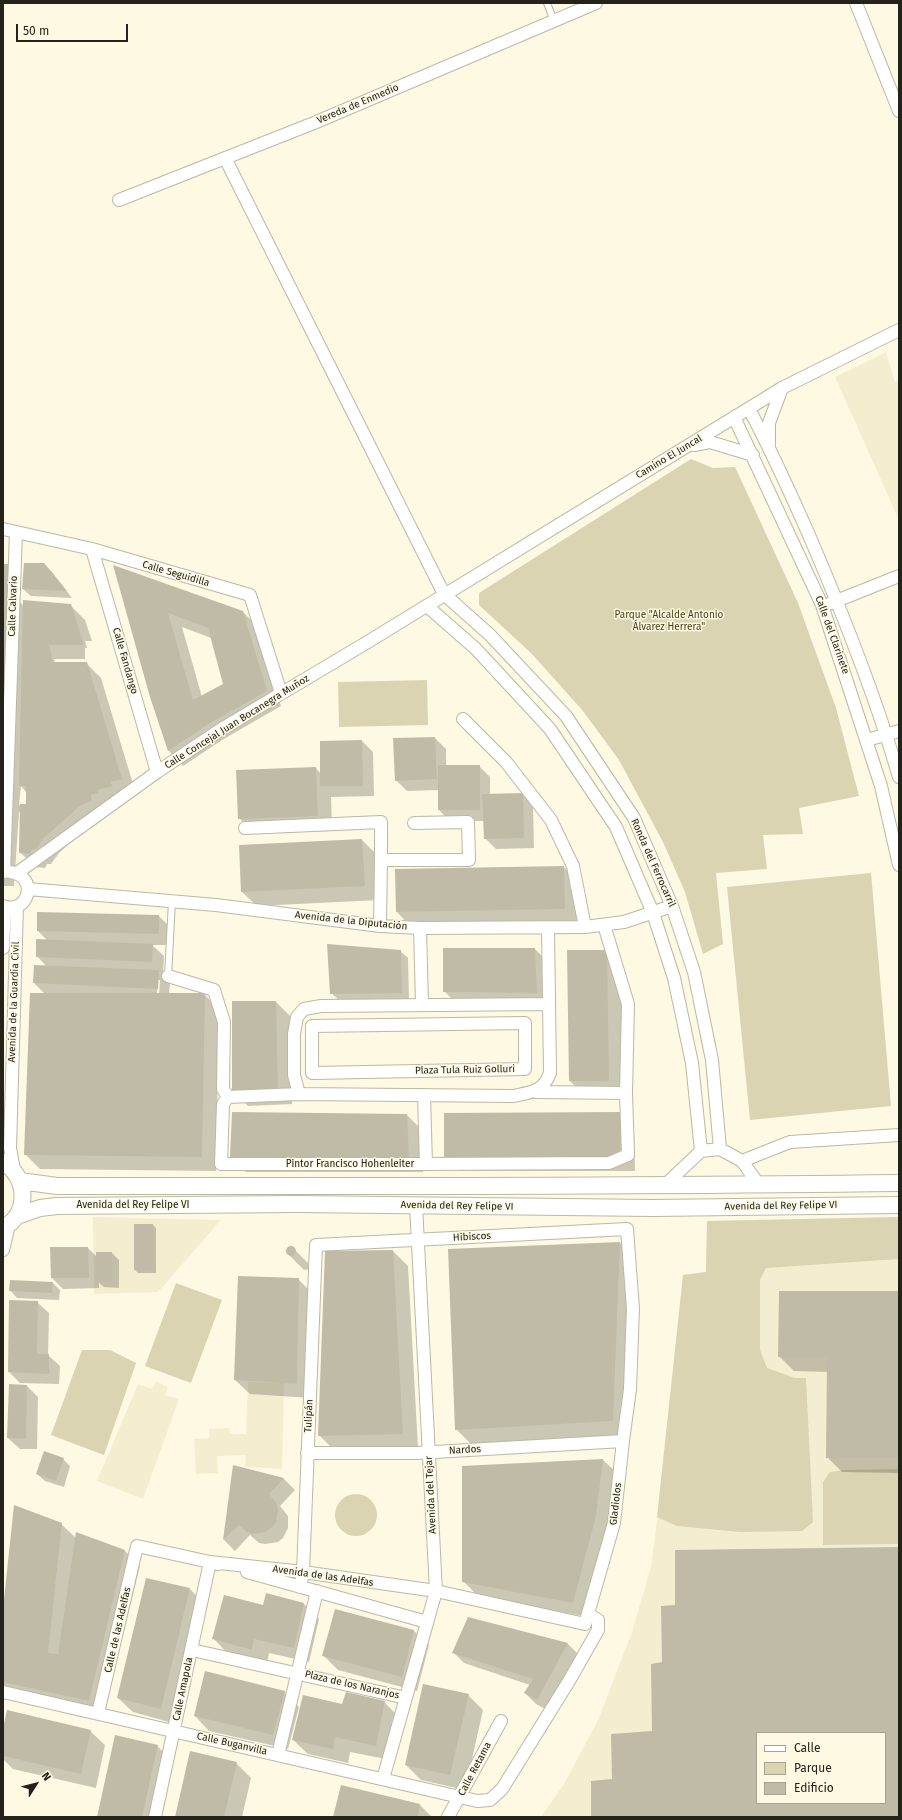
<!DOCTYPE html>
<html>
<head>
<meta charset="utf-8">
<style>
  body { margin:0 }
  #map { position:relative; width:902px; height:1820px; overflow:hidden; background:#fdf9e3; font-family:"Fira Sans",sans-serif }
  canvas { display:block }
  .frame { position:absolute; inset:0; border:4px solid #24221a; pointer-events:none }
  .legend { position:absolute; left:756px; top:1732px; width:130px; height:72px; box-sizing:border-box; background:#fdf9e3; border:1px solid #a6a393; margin:0; padding:5px 7px; list-style:none; font-size:12px; color:#24221a }
  .legend li { display:flex; align-items:center; gap:8px; height:20px }
  .legend b { width:20px; border:1px solid #a6a393 }
  .north { position:absolute; left:16px; top:1764px; width:40px; height:40px; -webkit-text-stroke:3px #fdf9e3; paint-order:stroke; rotate:54deg; font-size:11px; font-weight:700; line-height:16px; text-align:center; color:#24221a }
  .north::after { content:''; display:block; margin:auto; width:14px; height:18px; background:#24221a; clip-path:polygon(50% 0,100% 100%,50% 72%,0 100%) }
  .scale { position:absolute; left:16px; top:24px; width:112px; height:18px; box-sizing:border-box; border:2px solid #24221a; border-top:0; padding-left:5px; font-size:12px; line-height:14px; white-space:nowrap; color:#24221a; -webkit-text-stroke:3px #fdf9e3; paint-order:stroke }
</style>
</head>
<body>
<div id="map">
<canvas width="902" height="1820"></canvas>
<div class="frame"></div>
<ul class="legend">
<li><b style="height:5px;background:#fff"></b>Calle</li>
<li><b style="height:11px;background:#dbd4b2"></b>Parque</li>
<li><b style="height:11px;background:#bfbba6"></b>Edificio</li>
</ul>
<div class="north">N</div>
<div class="scale">50 m</div>
</div>
<script>
const g = document.querySelector('canvas').getContext('2d');
g.lineJoin = 'round';
function fill(path, color) { g.fillStyle = color; g.fill(path, 'evenodd'); }
function strokePath(path, color, width, dash) { g.strokeStyle = color; g.lineWidth = width; g.lineCap = dash ? 'butt' : 'round'; g.setLineDash(dash || []); g.stroke(path); }
function write(font, color, halo, rows, align = 'center') {
  g.font = font + ' "Fira Sans",sans-serif'; g.lineWidth = 3; g.setLineDash([]); g.textBaseline = 'middle'; g.strokeStyle = halo; g.fillStyle = color; for (const [text, x, y, turn = 0] of rows) {
    g.save(); g.translate(x, y); g.rotate((+turn || 0) * Math.PI / 180); g.textAlign = isNaN(turn) ? turn : align; if (halo) g.strokeText(text, 0, 0); g.fillText(text, 0, 0); g.restore();
  }
}
fill(new Path2D(`
  M 886,352 L 895,382 L 899,380 L 899,520 L 835,377 Z
  M 93,1217 L 221,1220 L 158,1292 L 94,1294 Z
  M 899,1217 L 899,1817 L 541,1817 L 564,1784 L 598,1720 L 631,1635 L 651,1567 L 676,1370 L 683,1275 L 706,1272 L 707,1221 ZM 757,1733 L 885,1733 L 885,1803 L 757,1803 Z
  M 156,1381 L 168,1387 L 165,1395 L 179,1399 L 143,1499 L 97,1481 L 138,1384 L 152,1389 Z
  M 248,1382 L 284,1383 L 282,1469 L 245,1467 L 246,1455 L 217,1456 L 218,1473 L 196,1474 L 194,1439 L 209,1438 L 209,1429 L 229,1428 L 230,1434 L 246,1434 Z`), '#f4eed0');
fill(new Path2D(`
  M 691,459 L 713,468 L 735,467 L 798,603 L 836,708 L 859,796 L 799,808 L 803,834 L 763,835 L 767,869 L 716,873 L 723,944 L 703,954 L 685,892 L 663,842 L 619,760 L 583,711 L 532,654 L 479,605 L 479,593 Z
  M 427,680 L 428,725 L 339,727 L 338,682 Z
  M 871,873 L 891,1106 L 750,1120 L 727,887 Z
  M 899,1217 L 899,1259 L 766,1268 L 760,1280 L 760,1350 L 767,1368 L 795,1378 L 806,1378 L 813,1522 L 802,1531 L 740,1532 L 677,1526 L 657,1517 L 683,1275 L 706,1272 L 707,1221 Z
  M 176,1283 L 222,1300 L 191,1383 L 145,1366 Z
  M 82,1350 L 110,1350 L 136,1363 L 104,1455 L 51,1435 Z
  M 899,1469 L 899,1544 L 823,1545 L 823,1482 L 830,1472 L 845,1470 Z
  M335 1515a21 21 0 1 1 42 0a21 21 0 1 1-42 0Z`), '#dbd4b2');
fill(new Path2D(`
  M 44,564 L 52,572 L 72,598 L 31,596 L 23,589 Z
  M 3,565 L 14,597 L 24,606 L 70,605 L 85,620 L 92,641 L 85,641 L 87,648 L 85,648 L 85,659 L 54,659 L 55,663 L 86,663 L 101,678 L 136,794 L 95,820 L 59,853 L 51,864 L 47,864 L 45,868 L 35,867 L 20,852 L 21,812 L 19,812 L 14,886 L 3,886 ZM 21,786 L 27,793 L 27,806 L 19,805 Z
  M 114,566 L 243,612 L 258,627 L 281,706 L 222,740 L 183,766 L 169,751 L 151,697 ZM 182,627 L 211,638 L 225,685 L 202,697 Z
  M 435,738 L 446,749 L 446,766 L 479,766 L 490,777 L 490,795 L 522,794 L 533,806 L 534,848 L 496,849 L 485,838 L 484,821 L 450,821 L 439,810 L 439,790 L 407,791 L 396,780 Z
  M 362,741 L 373,752 L 374,796 L 331,797 L 332,831 L 253,833 L 239,818 L 316,768 L 321,774 Z
  M 362,840 L 377,855 L 379,900 L 257,906 L 242,892 Z
  M 564,867 L 579,881 L 580,923 L 411,927 L 397,912 Z
  M 159,916 L 170,927 L 169,945 L 152,945 L 164,956 L 163,973 L 161,973 L 170,982 L 169,994 L 204,994 L 219,1009 L 216,1171 L 40,1169 L 25,1154 L 45,994 L 34,983 L 46,966 L 37,956 L 47,940 L 38,931 ZM 158,980 L 160,980 L 159,994 L 157,994 Z
  M 535,949 L 550,964 L 551,1007 L 459,1006 L 444,991 Z
  M 400,951 L 408,958 L 409,999 L 339,1000 L 331,993 Z
  M 606,951 L 621,966 L 623,1095 L 585,1096 L 570,1081 Z
  M 276,1002 L 290,1016 L 292,1104 L 248,1106 L 233,1091 Z
  M 233,1113 L 407,1115 L 422,1130 L 423,1172 L 246,1172 L 231,1157 Z
  M 620,1113 L 634,1127 L 635,1171 L 460,1171 L 445,1157 Z
  M 153,1225 L 156,1228 L 156,1273 L 138,1273 L 135,1270 Z
  M 620,1243 L 635,1257 L 627,1435 L 471,1444 L 456,1429 Z
  M 290,1247 L 293,1248 L 308,1263 L 310,1269 L 304,1270 L 289,1255 L 288,1252 Z
  M 88,1248 L 97,1257 L 97,1253 L 112,1253 L 119,1260 L 119,1288 L 104,1287 L 99,1283 L 99,1288 L 63,1289 L 52,1278 Z
  M 393,1251 L 408,1266 L 418,1448 L 334,1450 L 319,1435 Z
  M 298,1279 L 313,1294 L 311,1398 L 250,1394 L 235,1380 Z
  M 53,1283 L 60,1290 L 59,1300 L 17,1298 L 10,1290 Z
  M 899,1292 L 899,1473 L 842,1472 L 827,1457 L 828,1372 L 794,1371 L 779,1356 Z
  M 37,1302 L 49,1313 L 48,1355 L 60,1366 L 59,1384 L 20,1383 L 9,1372 Z
  M 27,1386 L 38,1397 L 37,1449 L 20,1449 L 8,1438 Z
  M 63,1459 L 70,1466 L 64,1487 L 45,1481 L 37,1474 Z
  M 603,1460 L 618,1474 L 611,1531 L 588,1617 L 478,1596 L 463,1581 Z
  M 234,1466 L 284,1479 L 295,1490 L 280,1506 L 288,1516 L 288,1528 L 283,1538 L 278,1542 L 265,1544 L 259,1543 L 250,1535 L 235,1551 L 224,1540 Z
  M 61,1524 L 76,1538 L 125,1551 L 140,1566 L 103,1715 L 3,1686 L 3,1618 Z
  M 190,1589 L 204,1604 L 176,1724 L 133,1712 L 118,1698 Z
  M 267,1594 L 304,1604 L 319,1619 L 309,1662 L 269,1653 L 267,1664 L 228,1654 L 214,1639 L 264,1606 Z
  M 336,1610 L 414,1631 L 429,1645 L 417,1691 L 338,1670 L 323,1655 Z
  M 469,1618 L 568,1644 L 579,1655 L 549,1711 L 536,1704 L 525,1693 L 530,1685 L 464,1663 L 453,1652 Z
  M 205,1672 L 284,1692 L 300,1708 L 299,1707 L 288,1749 L 209,1731 L 195,1716 Z
  M 468,1695 L 483,1710 L 465,1790 L 421,1780 L 406,1765 Z
  M 384,1702 L 399,1717 L 391,1760 L 350,1752 L 348,1763 L 308,1754 L 293,1740 L 343,1705 Z
  M 90,1731 L 105,1745 L 96,1788 L 13,1769 L 3,1759 L 3,1733 Z
  M 157,1746 L 172,1760 L 160,1817 L 98,1817 Z
  M 236,1763 L 251,1778 L 242,1817 L 176,1817 Z
  M 341,1787 L 420,1805 L 432,1817 L 334,1817 Z`), '#0003');
fill(new Path2D(`
  M 24,563 L 44,563 L 67,591 L 22,589 Z
  M 3,564 L 11,564 L 3,801 Z
  M 113,565 L 243,611 L 267,691 L 207,725 L 168,751 L 150,697 ZM 168,613 L 208,628 L 223,684 L 193,700 Z
  M 23,600 L 71,604 L 84,645 L 49,645 L 53,662 L 87,662 L 122,779 L 111,782 L 112,786 L 98,790 L 98,793 L 91,795 L 92,801 L 81,805 L 44,838 L 36,849 L 32,849 L 30,854 L 19,853 L 20,804 L 26,804 L 26,786 L 19,786 Z
  M 435,737 L 437,779 L 395,781 L 393,738 Z
  M 362,740 L 363,786 L 320,786 L 320,741 Z
  M 438,765 L 480,765 L 480,810 L 438,810 Z
  M 316,767 L 318,816 L 238,819 L 236,770 Z
  M 523,793 L 524,838 L 484,839 L 482,794 Z
  M 362,839 L 365,886 L 241,892 L 239,845 Z
  M 564,866 L 565,909 L 396,912 L 395,869 Z
  M 37,912 L 159,915 L 159,934 L 37,931 Z
  M 36,939 L 153,944 L 152,962 L 36,957 Z
  M 327,944 L 401,950 L 402,993 L 330,994 Z
  M 443,948 L 535,948 L 537,993 L 443,992 Z
  M 567,950 L 607,950 L 609,1081 L 569,1081 Z
  M 34,965 L 159,970 L 158,989 L 33,983 Z
  M 30,993 L 205,993 L 202,1157 L 24,1155 Z
  M 232,1001 L 276,1001 L 278,1090 L 232,1092 Z
  M 232,1112 L 407,1114 L 409,1157 L 230,1157 Z
  M 620,1112 L 620,1157 L 444,1157 L 444,1113 Z
  M 134,1224 L 153,1224 L 153,1270 L 134,1270 Z
  M 620,1242 L 613,1421 L 455,1430 L 448,1249 Z
  M286 1251a5 5 0 1 1 10 0a5 5 0 1 1-10 0Z
  M 50,1247 L 88,1247 L 89,1278 L 51,1278 Z
  M 393,1250 L 403,1434 L 318,1436 L 325,1251 Z
  M 96,1252 L 112,1252 L 112,1281 L 95,1280 Z
  M 238,1276 L 299,1278 L 297,1384 L 234,1380 Z
  M 10,1280 L 53,1282 L 52,1293 L 9,1291 Z
  M 779,1291 L 899,1291 L 899,1458 L 826,1458 L 827,1357 L 778,1357 Z
  M 9,1300 L 38,1301 L 37,1354 L 49,1354 L 49,1374 L 8,1372 Z
  M 9,1384 L 27,1385 L 26,1439 L 7,1438 Z
  M 44,1451 L 64,1458 L 56,1481 L 36,1474 Z
  M 603,1459 L 596,1516 L 573,1603 L 462,1582 L 462,1466 Z
  M 233,1465 L 284,1478 L 269,1494 L 277,1504 L 278,1510 L 276,1522 L 272,1527 L 266,1532 L 253,1534 L 247,1532 L 239,1525 L 223,1540 Z
  M 14,1505 L 62,1523 L 48,1653 L 58,1654 L 76,1532 L 125,1550 L 89,1701 L 3,1682 L 3,1609 Z
  M 899,1547 L 899,1817 L 591,1817 L 591,1781 L 612,1779 L 611,1734 L 652,1731 L 651,1664 L 662,1662 L 661,1606 L 675,1605 L 675,1550 ZM 757,1733 L 885,1733 L 885,1803 L 757,1803 Z
  M 146,1578 L 190,1588 L 161,1709 L 117,1698 Z
  M 266,1593 L 304,1603 L 294,1648 L 254,1639 L 252,1650 L 212,1639 L 224,1595 L 263,1605 Z
  M 335,1609 L 414,1630 L 402,1677 L 322,1656 Z
  M 468,1617 L 568,1643 L 537,1700 L 524,1693 L 533,1679 L 452,1653 Z
  M 205,1671 L 285,1691 L 273,1735 L 194,1716 Z
  M 423,1684 L 469,1694 L 450,1775 L 405,1765 Z
  M 346,1692 L 385,1701 L 376,1746 L 335,1737 L 333,1749 L 292,1740 L 303,1695 L 342,1704 Z
  M 7,1710 L 91,1730 L 81,1774 L 3,1756 L 3,1728 Z
  M 115,1735 L 158,1745 L 142,1817 L 97,1817 Z
  M 190,1751 L 237,1762 L 224,1817 L 175,1817 Z
  M 341,1785 L 420,1804 L 418,1817 L 333,1817 Z`), '#bfbba6');
const lane = new Path2D(`
  M 547,3 L 554,21
  M 168,976 L 172,901`);
const street = new Path2D(`
  M 856,3 L 899,111
  M 225,158 L 444,594 L 490,635 L 566,716 L 634,818 L 672,906 L 694,972 L 712,1060 L 720,1149
  M 119,200 L 314,123 L 596,3
  M 749,409 C 771,450 790,492 809,535 C 843,614 875,694 899,777
  M 734,417 L 822,605 L 881,786 L 899,865
  M 769,444 L 769,423 L 782,388
  M 694,445 L 710,442 L 753,455
  M 3,529 L 92,549 L 250,595 L 281,693
  M 92,549 L 157,772
  M 831,603 L 899,576
  M 427,606 L 476,649 L 550,729 L 616,827 L 653,913 L 674,978 L 692,1063 L 701,1151
  M 463,719 L 506,762 L 551,820 L 573,866 L 585,927
  M 867,740 L 899,731
  M 245,828 L 381,822 L 381,860
  M 4,872 L 16,532
  M 17,873 L 157,772 L 220,730 L 366,643 L 782,388 L 899,330
  M 28,889 L 216,905 L 380,926 L 420,928 L 585,927 L 624,922 L 672,906
  M 3,906 C 28,916 40,876 10,872
  M 380,926 L 381,860 L 469,860 L 468,822 L 414,823
  M 420,928 L 422,1004
  M 548,928 L 550,1073 C 543,1092 532,1092 513,1096 L 299,1094 L 294,1075 L 294,1034 L 297,1017 L 304,1009 L 321,1006 L 549,1004
  M 3,948 L 5,907
  M 168,976 L 214,990 L 224,1022 L 223,1089 L 228,1097 L 299,1094
  M 525,1023 L 525,1069 L 312,1073 L 312,1026 Z
  M 536,1092 L 626,1093
  M 228,1097 L 223,1104 L 221,1164 L 426,1164 L 424,1095
  M 742,1161 L 790,1142 L 899,1135
  M 426,1164 L 609,1163 L 628,1155 L 626,1093 L 628,1004 L 604,925
  M 14,1170 L 10,1148 L 17,906
  M 665,1185 L 701,1151 L 720,1149 L 742,1161 L 759,1185
  M 3,1250 L 9,1225
  M 307,1453 L 417,1453 L 623,1441
  M 247,1572 L 427,1622
  M 192,1650 L 406,1698
  M 3,1692 L 477,1801 L 490,1800 L 502,1789 L 569,1681 L 598,1630 L 598,1620 L 588,1614
  M 98,1713 L 137,1546 L 210,1562 L 303,1572 L 436,1591 L 585,1624 L 614,1523 L 623,1441 L 630,1389 L 633,1309 L 627,1229 L 316,1245 L 303,1572 L 300,1587
  M 278,1755 L 317,1591
  M 383,1779 L 436,1591 L 416,1205
  M 155,1817 L 210,1562 L 218,1564
  M 448,1817 L 501,1721`);
const secondary = new Path2D(`
  M 3,1162 C 28,1177 30,1214 3,1228
  M 20,1181 L 57,1186 C 337,1186 618,1187 899,1183
  M 17,1216 L 40,1208 L 57,1206 L 297,1204 L 653,1208 L 899,1205`);
strokePath(lane, '#bcb8a3', 8);
strokePath(street, '#bcb8a3', 14);
strokePath(secondary, '#bcb8a3', 18);
strokePath(lane, '#fff', 6);
strokePath(street, '#fff', 12);
strokePath(secondary, '#fff', 16);
write('10px', '#24221a', '#fdf9e3', [
  ["Vereda de Enmedio",358,104,-23],
  ["Camino El Juncal",669,457,-31],
  ["Calle Seguidilla",176,574,16],
  ["Calle Calvario",13,606,-88],
  ["Calle del Clarinete",832,635,70],
  ["Calle Fandango",125,661,74],
  ["Calle Concejal Juan Bocanegra Muñoz",237,722,-32],
  ["Ronda del Ferrocarril",653,863,66],
  ["Avenida de la Diputación",351,921,6],
  ["Avenida de la Guardia Civil",14,1002,-88],
  ["Plaza Tula Ruiz Golluri",465,1070,-1],
  ["Pintor Francisco Hohenleiter",350,1164],
  ["Avenida del Rey Felipe VI",133,1205],
  ["Avenida del Rey Felipe VI",457,1206,1],
  ["Avenida del Rey Felipe VI",781,1206,-1],
  ["Hibiscos",472,1237,-3],
  ["Tulipán",309,1416,-87],
  ["Nardos",465,1450,-3],
  ["Avenida del Tejar",431,1495,-93],
  ["Gladiolos",616,1504,-83],
  ["Avenida de las Adelfas",323,1576,8],
  ["Calle de las Adelfas",118,1630,-77],
  ["Plaza de los Naranjos",352,1685,13],
  ["Calle Amapola",183,1689,-78],
  ["Calle Buganvilla",232,1744,13],
  ["Calle Retama",475,1769,-62]
]);
write('10px', '#473e12', '#fdf9e3', [
  ["Parque \"Alcalde Antonio",669,615],
  ["Álvarez Herrera\"",669,627]
]);
</script>
</body>
</html>
